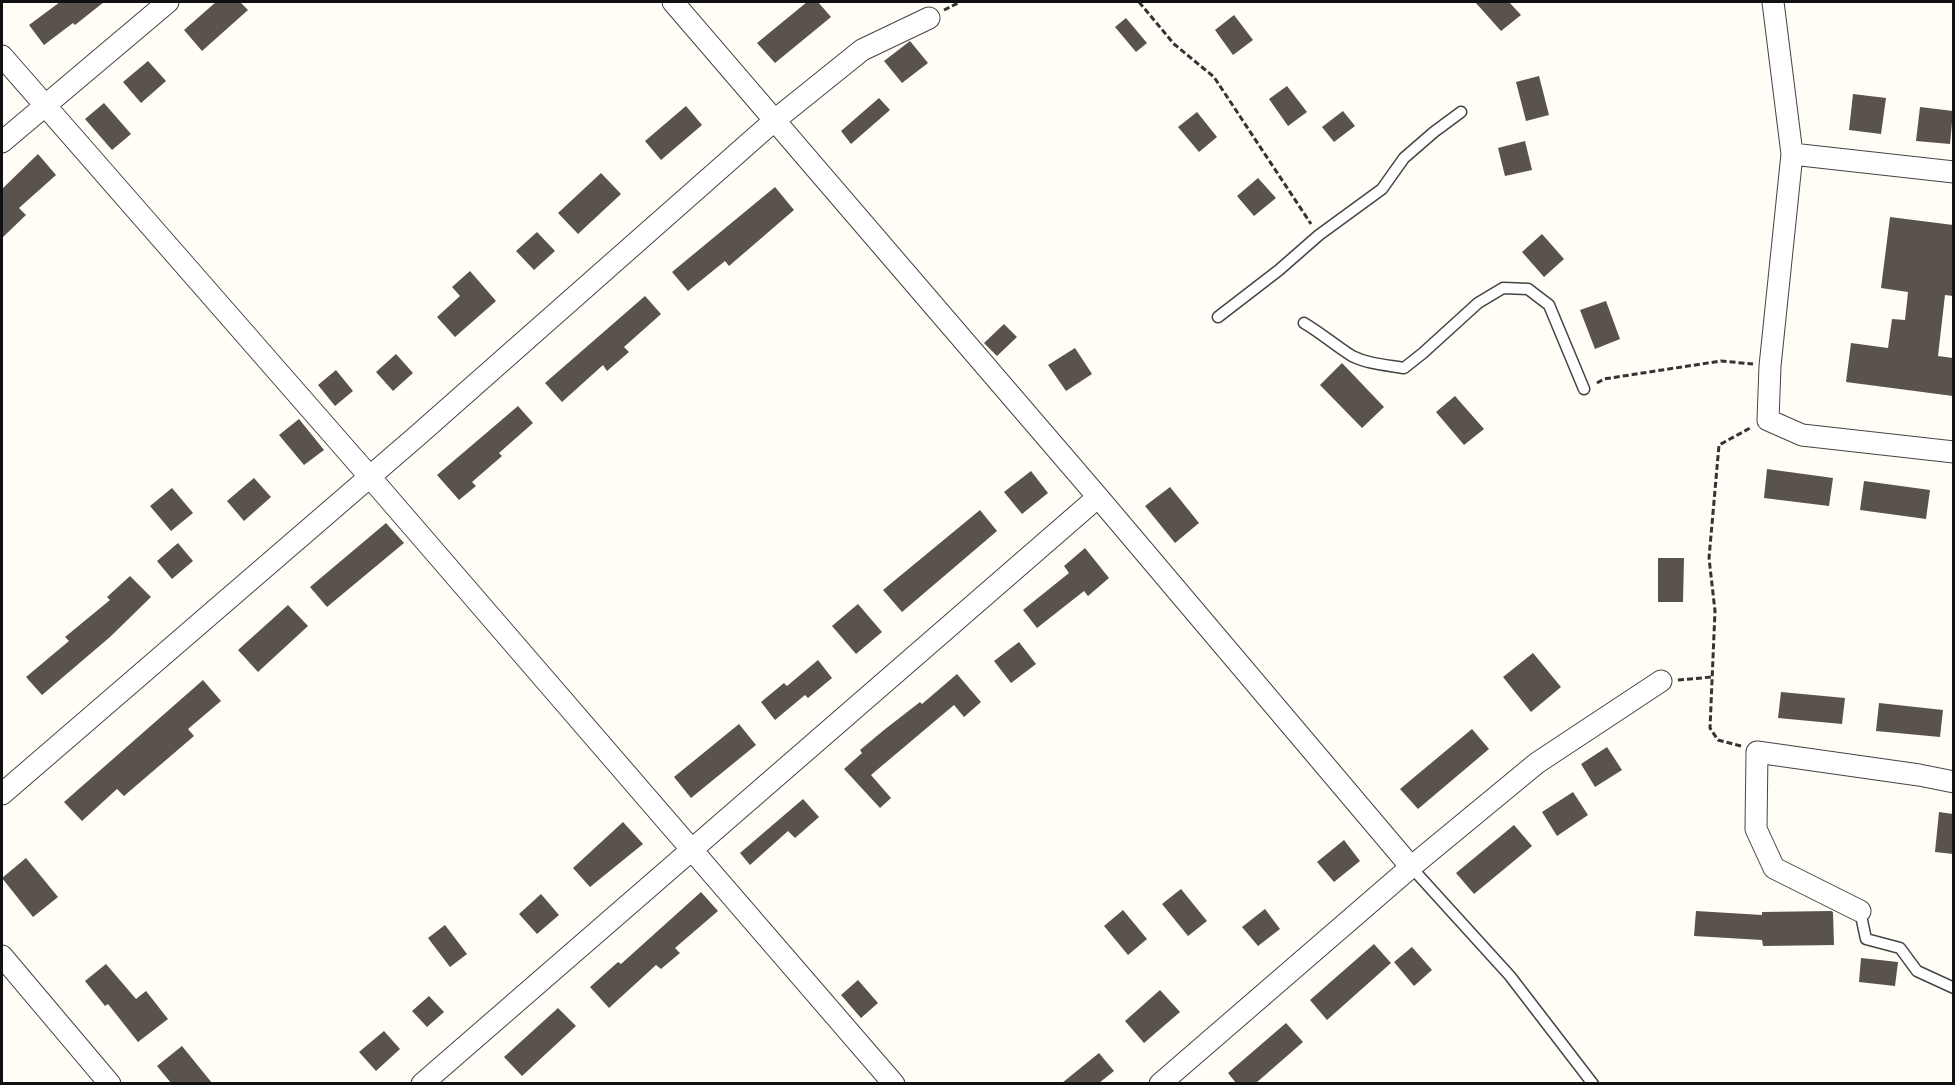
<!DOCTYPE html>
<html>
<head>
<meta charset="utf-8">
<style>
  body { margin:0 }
  #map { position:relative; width:1955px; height:1085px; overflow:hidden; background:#fffdf5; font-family:"Times New Roman",serif }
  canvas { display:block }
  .frame { position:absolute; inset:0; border:3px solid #111; pointer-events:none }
</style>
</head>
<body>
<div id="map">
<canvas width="1955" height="1085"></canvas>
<div class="frame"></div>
</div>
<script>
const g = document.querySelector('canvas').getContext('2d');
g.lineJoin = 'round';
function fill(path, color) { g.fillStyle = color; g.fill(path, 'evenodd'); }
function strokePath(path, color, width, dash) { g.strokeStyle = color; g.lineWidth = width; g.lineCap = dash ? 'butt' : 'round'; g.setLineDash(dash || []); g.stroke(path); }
fill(new Path2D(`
  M 60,2 L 104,2 L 75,25 L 73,23 L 44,45 L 29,25 Z
  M 216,2 L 240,2 L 248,10 L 202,51 L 184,30 Z
  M 807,2 L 818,2 L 831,17 L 775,63 L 757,43 Z
  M 1475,2 L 1509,2 L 1521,15 L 1501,31 Z
  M 1234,15 L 1253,40 L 1233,55 L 1215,30 Z
  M 1126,18 L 1147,43 L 1136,52 L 1115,27 Z
  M 910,41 L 928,63 L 902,83 L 884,61 Z
  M 148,61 L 166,81 L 141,103 L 123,82 Z
  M 1539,76 L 1549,115 L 1526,121 L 1516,82 Z
  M 1287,86 L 1307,112 L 1288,126 L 1269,99 Z
  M 1853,94 L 1886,98 L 1881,134 L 1849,130 Z
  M 879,98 L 890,110 L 851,144 L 841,131 Z
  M 104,103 L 131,134 L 112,150 L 85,119 Z
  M 686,106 L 702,125 L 661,160 L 645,141 Z
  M 1920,107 L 1953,111 L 1950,144 L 1916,141 Z
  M 1343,111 L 1355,126 L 1334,142 L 1322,127 Z
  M 1197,112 L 1217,137 L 1199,152 L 1178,127 Z
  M 1525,141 L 1532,170 L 1505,176 L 1498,148 Z
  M 38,154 L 56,175 L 19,208 L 26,215 L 2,238 L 2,189 Z
  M 601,173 L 621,194 L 578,234 L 558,213 Z
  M 1258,178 L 1276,198 L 1254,216 L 1237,196 Z
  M 775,187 L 794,210 L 729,266 L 725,261 L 688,291 L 672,272 Z
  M 1890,217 L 1953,225 L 1953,296 L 1945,295 L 1938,356 L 1953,358 L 1953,396 L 1846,382 L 1851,343 L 1888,348 L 1892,319 L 1905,320 L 1908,292 L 1881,288 Z
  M 537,232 L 555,251 L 534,270 L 516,251 Z
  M 1542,234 L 1564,259 L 1544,277 L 1522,252 Z
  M 470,271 L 496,301 L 455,337 L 437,317 L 460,296 L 452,287 Z
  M 645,296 L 661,314 L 624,347 L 629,352 L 607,371 L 603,365 L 562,402 L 545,383 Z
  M 1606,301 L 1620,339 L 1595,349 L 1580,310 Z
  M 1004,324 L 1017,337 L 997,356 L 984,343 Z
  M 1075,348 L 1092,374 L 1066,391 L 1048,365 Z
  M 396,354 L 413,373 L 393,391 L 376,372 Z
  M 1342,363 L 1384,407 L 1362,428 L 1320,385 Z
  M 336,370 L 353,391 L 335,406 L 318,385 Z
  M 1455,396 L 1484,429 L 1464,445 L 1436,412 Z
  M 518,406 L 533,423 L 499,453 L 502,456 L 472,482 L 476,486 L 459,500 L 437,475 Z
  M 299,419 L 324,450 L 304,465 L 279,435 Z
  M 1767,469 L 1833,478 L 1829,506 L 1764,498 Z
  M 1031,471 L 1048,493 L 1022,514 L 1004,492 Z
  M 254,478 L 271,497 L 244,521 L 227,501 Z
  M 1864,481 L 1930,490 L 1926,519 L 1860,510 Z
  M 1170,487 L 1199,523 L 1175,543 L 1145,506 Z
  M 172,488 L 193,513 L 171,531 L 150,506 Z
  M 980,510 L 997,531 L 902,612 L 883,590 Z
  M 386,523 L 404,543 L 327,607 L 310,587 Z
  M 178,543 L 193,561 L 172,579 L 157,561 Z
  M 1085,548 L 1109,578 L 1088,596 L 1084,591 L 1037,628 L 1023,610 L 1069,573 L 1064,566 Z
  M 1658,558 L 1684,558 L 1683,602 L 1658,602 Z
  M 130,576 L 151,597 L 110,637 L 42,695 L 26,677 L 69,641 L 65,637 L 110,600 L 107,597 Z
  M 858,604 L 882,632 L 856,654 L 832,626 Z
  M 288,605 L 308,626 L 258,672 L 238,650 Z
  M 1019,642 L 1036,664 L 1011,683 L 994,661 Z
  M 1533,653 L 1561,687 L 1531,712 L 1503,677 Z
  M 818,660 L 832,678 L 808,698 L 805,695 L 775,720 L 761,702 L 784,683 L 787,686 Z
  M 957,674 L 981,702 L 964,717 L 954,705 L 871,775 L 891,798 L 880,808 L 844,769 L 862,753 L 860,750 L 884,730 L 920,702 L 922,704 Z
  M 203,680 L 221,701 L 188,729 L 194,736 L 124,796 L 117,789 L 82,821 L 64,802 Z
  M 1781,692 L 1845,698 L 1842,724 L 1778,718 Z
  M 1879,703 L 1943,710 L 1940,737 L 1876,731 Z
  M 739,724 L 756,745 L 691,798 L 674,777 Z
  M 1472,729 L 1489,749 L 1418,809 L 1400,789 Z
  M 1607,747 L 1622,770 L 1595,787 L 1581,764 Z
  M 1573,792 L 1588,815 L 1557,836 L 1542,812 Z
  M 803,799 L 819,817 L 795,838 L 788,831 L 750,865 L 740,853 Z
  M 1939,812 L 1953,814 L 1953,854 L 1935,852 Z
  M 623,822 L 643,844 L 590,887 L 573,868 Z
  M 1514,825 L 1532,846 L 1474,894 L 1456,873 Z
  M 1344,840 L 1360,861 L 1334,882 L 1317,862 Z
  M 26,858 L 58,897 L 33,917 L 2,878 Z
  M 1181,889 L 1207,921 L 1188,936 L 1162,904 Z
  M 701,892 L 718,911 L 675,948 L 680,953 L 661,969 L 656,965 L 609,1008 L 590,987 L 618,962 L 621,964 Z
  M 541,894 L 559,915 L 537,934 L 519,914 Z
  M 1265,909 L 1280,929 L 1258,946 L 1242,927 Z
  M 1123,910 L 1147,939 L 1128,955 L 1104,926 Z
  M 1696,911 L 1762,915 L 1762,912 L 1831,911 L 1833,912 L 1834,945 L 1763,946 L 1762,940 L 1694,936 Z
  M 445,925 L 467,954 L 450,967 L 428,938 Z
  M 1374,944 L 1391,963 L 1327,1020 L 1310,1000 Z
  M 1412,947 L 1432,970 L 1414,986 L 1394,962 Z
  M 1861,958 L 1898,962 L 1895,986 L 1859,982 Z
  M 106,964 L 136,999 L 146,991 L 168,1019 L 138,1042 L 108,1004 L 105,1006 L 85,981 Z
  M 858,980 L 878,1003 L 861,1018 L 841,995 Z
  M 1160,990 L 1180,1012 L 1144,1043 L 1125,1021 Z
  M 429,996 L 444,1012 L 427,1027 L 412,1011 Z
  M 558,1008 L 576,1026 L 522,1076 L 504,1057 Z
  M 1286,1023 L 1303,1042 L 1256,1083 L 1236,1083 L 1228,1073 Z
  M 384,1031 L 400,1049 L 376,1071 L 359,1052 Z
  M 182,1046 L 212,1083 L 171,1083 L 157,1066 Z
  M 1099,1053 L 1114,1071 L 1099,1083 L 1062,1083 Z`), '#5a524d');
const lane = new Path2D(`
  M 1218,317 L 1279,270 L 1319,235 L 1382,189 L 1404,158 L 1434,132 L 1461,112
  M 1304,323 C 1321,333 1336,346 1352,356 C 1368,364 1386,365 1404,368 L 1423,353 L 1478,303 L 1503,288 L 1528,289 L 1549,305 L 1584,389
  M 1411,867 L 1510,976 L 1593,1084
  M 1860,911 L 1866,939 L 1900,948 L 1917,971 L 1954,988`);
const street = new Path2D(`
  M 673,2 L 1098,497 L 1411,867
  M 1773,2 L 1792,154 L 1770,366 L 1768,420 L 1802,435 L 1954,452
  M 2,56 L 370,477 L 894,1084
  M 2,142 L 168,2
  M 1792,154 L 1954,172
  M 2,794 L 417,436 L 775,120 L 862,50 L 929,18
  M 1860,911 L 1774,868 L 1756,829 L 1757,752 L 1919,775 L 1954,782
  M 2,956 L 110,1084
  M 422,1084 L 1098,497
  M 1160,1084 L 1411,867 L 1537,763 L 1661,681`);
strokePath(lane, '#444', 13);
strokePath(street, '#444', 23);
strokePath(new Path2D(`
  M 1139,2 L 1174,44 L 1214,77 L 1311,224
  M 944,10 L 960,2
  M 1597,383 L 1604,379 L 1636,374 L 1721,361 L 1753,364
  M 1678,680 L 1712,677
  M 1741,746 L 1718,740 L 1710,728 L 1715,611 L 1709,558 L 1719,445 L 1752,427`), '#333', 3, [6, 3]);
strokePath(lane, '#fff', 10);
strokePath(street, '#fff', 21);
</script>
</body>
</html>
